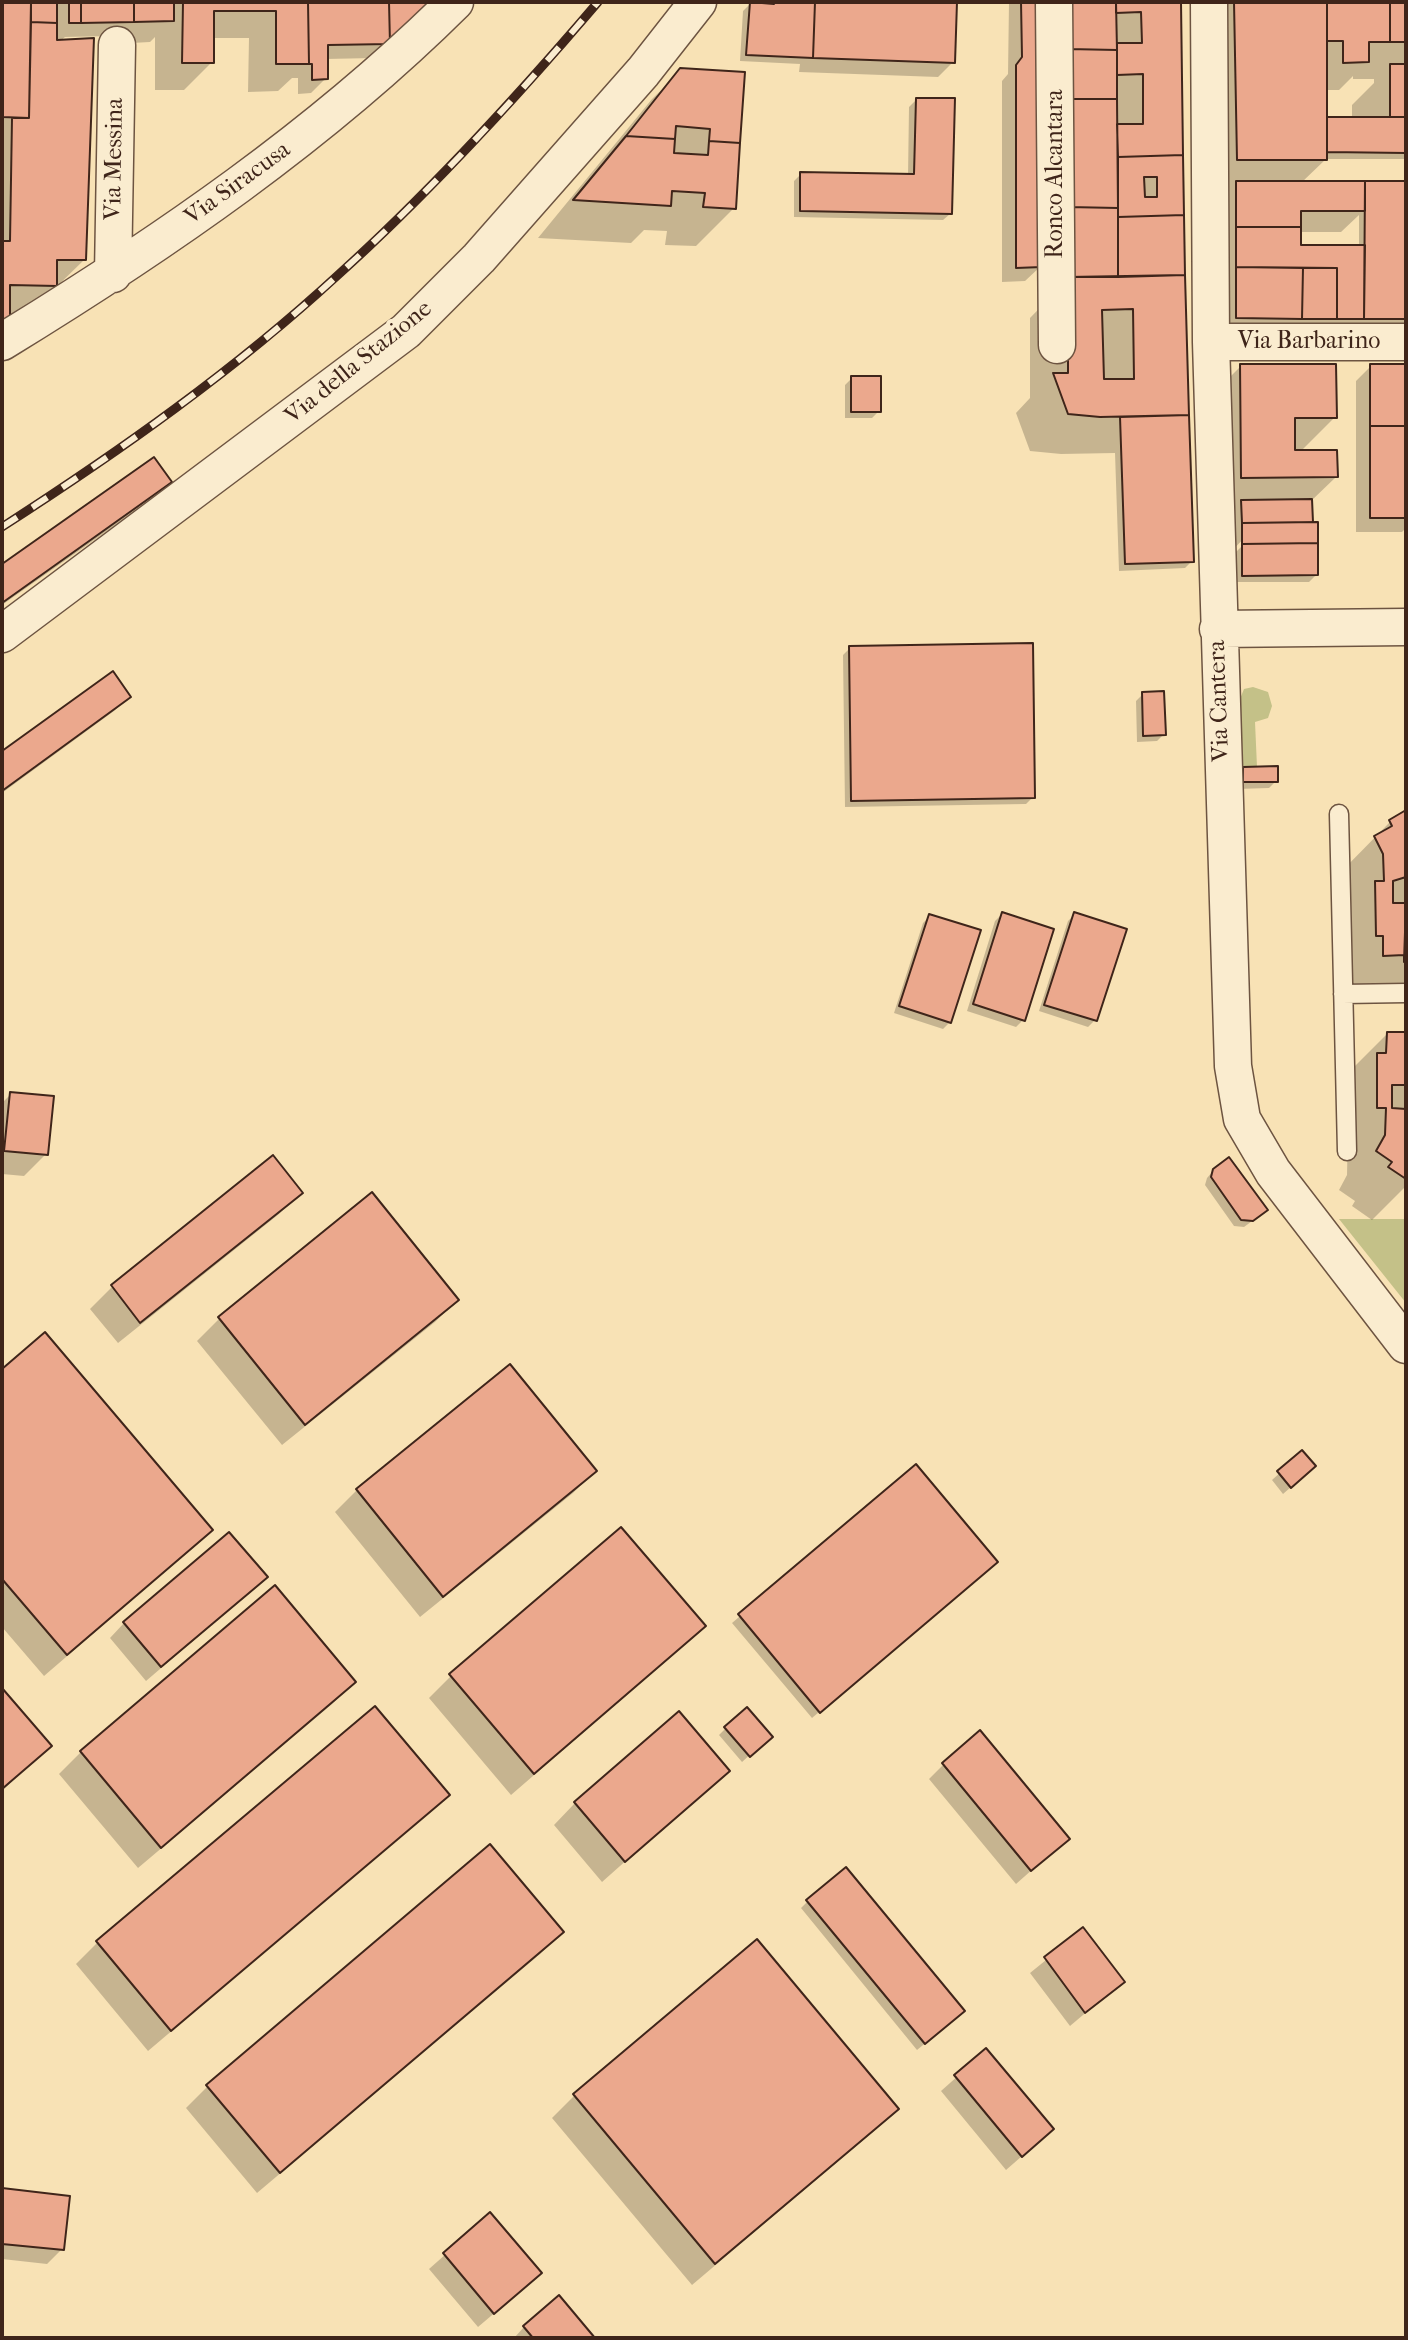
<!DOCTYPE html>
<html>
<head>
<meta charset="utf-8">
<style>
  body { margin:0 }
  #map { position:relative; width:1408px; height:2340px; overflow:hidden; background:#f8e2b5; font-family:"IM FELL French Canon",serif }
  canvas { display:block }
  .frame { position:absolute; inset:0; border:4px solid #3f251a; pointer-events:none }
</style>
</head>
<body>
<div id="map">
<canvas width="1408" height="2340"></canvas>
<div class="frame"></div>
</div>
<script>
const g = document.querySelector('canvas').getContext('2d');
g.lineJoin = 'round';
function fill(path, color) { g.fillStyle = color; g.fill(path, 'evenodd'); }
function strokePath(path, color, width, dash) { g.strokeStyle = color; g.lineWidth = width; g.lineCap = dash ? 'butt' : 'round'; g.setLineDash(dash || []); g.stroke(path); }
function write(font, color, halo, rows, align = 'center') {
  g.font = font + ' "IM FELL French Canon",serif'; g.lineWidth = 8; g.setLineDash([]); g.textBaseline = 'middle'; g.strokeStyle = halo; g.fillStyle = color; for (const [text, x, y, turn = 0] of rows) {
    g.save(); g.translate(x, y); g.rotate((+turn || 0) * Math.PI / 180); g.textAlign = isNaN(turn) ? turn : align; if (halo) g.strokeText(text, 0, 0); g.fillText(text, 0, 0); g.restore();
  }
}
fill(new Path2D(`
  M 1253,687 L 1268,692 L 1272,706 L 1268,718 L 1255,722 L 1257,767 L 1243,767 L 1240,699 L 1244,689 Z
  M 1339,1219 L 1406,1219 L 1406,1303 Z`), '#c4c188');
fill(new Path2D(`
  M 2,2 L 426,2 L 374,58 L 326,59 L 326,78 L 311,93 L 298,94 L 298,78 L 292,78 L 278,91 L 248,92 L 249,38 L 212,38 L 212,62 L 184,90 L 155,90 L 155,37 L 150,42 L 113,44 L 113,36 L 65,37 L 59,42 L 84,260 L 45,298 L 2,326 Z
  M 771,2 L 955,2 L 953,62 L 938,77 L 799,72 L 800,64 L 740,61 L 743,11 L 750,4 L 768,6 Z
  M 1009,2 L 1178,2 L 1192,561 L 1185,568 L 1119,571 L 1115,453 L 1061,454 L 1030,451 L 1016,413 L 1030,398 L 1030,318 L 1061,286 L 1040,267 L 1025,281 L 1002,282 L 1002,81 L 1008,74 Z
  M 1202,2 L 1406,2 L 1406,159 L 1326,159 L 1301,183 L 1406,183 L 1406,325 L 1208,345 ZM 1353,76 L 1353,79 L 1374,79 L 1374,83 L 1352,105 L 1352,119 L 1325,122 L 1325,90 L 1339,90 ZM 1359,215 L 1359,247 L 1299,247 L 1299,232 L 1341,232 Z
  M 681,71 L 743,74 L 734,208 L 696,246 L 665,245 L 667,231 L 644,230 L 631,243 L 538,238 L 652,99 Z
  M 916,100 L 950,214 L 943,220 L 794,217 L 794,181 L 801,174 L 908,176 L 909,107 Z
  M 1241,366 L 1335,417 L 1300,452 L 1336,477 L 1310,502 L 1311,521 L 1308,524 L 1316,575 L 1309,582 L 1236,582 L 1230,558 L 1250,538 L 1247,535 L 1228,555 L 1228,540 L 1235,532 L 1235,516 L 1204,516 L 1203,404 Z
  M 1371,366 L 1406,366 L 1406,528 L 1402,532 L 1356,532 L 1356,381 Z
  M 852,378 L 879,411 L 872,418 L 845,418 L 845,385 Z
  M 170,482 L 155,497 L 2,605 L 2,567 Z
  M 850,648 L 1033,797 L 1026,804 L 845,807 L 843,655 Z
  M 1143,694 L 1164,734 L 1157,741 L 1137,742 L 1136,701 Z
  M 129,697 L 114,711 L 2,793 L 2,754 Z
  M 1244,769 L 1276,781 L 1269,788 L 1237,789 L 1237,776 Z
  M 1406,813 L 1406,984 L 1346,993 L 1337,876 L 1390,822 Z
  M 1002,914 L 1052,930 L 1023,1020 L 1016,1027 L 967,1011 L 995,921 Z
  M 1075,914 L 1095,1020 L 1088,1027 L 1039,1011 L 1068,921 Z
  M 930,916 L 950,1022 L 943,1029 L 894,1013 L 923,923 Z
  M 1406,1030 L 1406,1186 L 1372,1220 L 1352,1206 L 1355,1201 L 1339,1190 L 1347,1175 L 1349,1072 L 1387,1034 L 1402,1034 Z
  M 11,1094 L 46,1154 L 24,1176 L 2,1174 L 2,1103 Z
  M 273,1158 L 301,1192 L 279,1214 L 118,1343 L 90,1309 L 112,1287 Z
  M 1214,1170 L 1259,1216 L 1244,1227 L 1234,1226 L 1205,1185 L 1207,1178 Z
  M 372,1195 L 457,1300 L 435,1322 L 282,1445 L 197,1341 L 219,1319 Z
  M 2,1372 L 211,1529 L 189,1551 L 44,1676 L 2,1627 Z
  M 1302,1453 L 1307,1473 L 1283,1494 L 1272,1480 Z
  M 916,1467 L 988,1569 L 812,1718 L 732,1623 Z
  M 595,1471 L 573,1493 L 420,1617 L 335,1512 L 357,1490 Z
  M 275,1588 L 354,1682 L 332,1704 L 138,1868 L 59,1774 L 81,1752 Z
  M 250,1592 L 146,1681 L 110,1638 L 124,1623 Z
  M 703,1626 L 681,1648 L 511,1795 L 429,1698 L 451,1676 Z
  M 2,1691 L 49,1746 L 2,1791 Z
  M 726,1728 L 763,1743 L 742,1762 L 719,1735 Z
  M 944,1764 L 1067,1839 L 1016,1884 L 929,1779 Z
  M 727,1771 L 602,1882 L 554,1825 L 575,1803 Z
  M 447,1795 L 425,1816 L 148,2051 L 76,1964 L 98,1942 Z
  M 808,1901 L 956,2018 L 917,2050 L 801,1908 Z
  M 1083,1930 L 1122,1982 L 1070,2026 L 1030,1973 Z
  M 562,1932 L 540,1954 L 257,2193 L 186,2108 L 208,2086 Z
  M 756,1941 L 897,2108 L 875,2130 L 692,2285 L 552,2118 L 574,2096 Z
  M 986,2051 L 1037,2143 L 1006,2170 L 941,2091 Z
  M 2,2190 L 62,2249 L 47,2264 L 2,2259 Z
  M 490,2215 L 524,2288 L 478,2327 L 429,2269 Z
  M 559,2298 L 593,2338 L 514,2338 L 524,2327 Z`), '#0003');
const building = new Path2D(`
  M 2,2 L 31,2 L 29,118 L 2,117 Z
  M 31,2 L 57,2 L 57,23 L 31,22 Z
  M 69,2 L 81,2 L 81,23 L 69,23 Z
  M 81,2 L 134,2 L 134,22 L 81,23 Z
  M 134,2 L 174,2 L 174,21 L 134,22 Z
  M 183,2 L 308,2 L 309,64 L 276,64 L 276,11 L 214,11 L 214,63 L 182,63 Z
  M 308,2 L 389,2 L 390,44 L 328,45 L 328,79 L 312,80 L 312,64 L 309,64 Z
  M 389,2 L 429,2 L 390,44 Z
  M 750,2 L 774,4 L 774,2 L 815,2 L 813,58 L 746,55 Z
  M 815,2 L 957,2 L 955,63 L 813,58 Z
  M 1021,2 L 1044,2 L 1042,267 L 1016,268 L 1016,65 L 1022,57 Z
  M 1068,2 L 1116,2 L 1117,50 L 1068,49 Z
  M 1116,2 L 1181,2 L 1183,155 L 1118,157 L 1117,124 L 1143,124 L 1143,74 L 1117,75 L 1117,43 L 1142,43 L 1141,12 L 1116,13 Z
  M 1234,2 L 1327,2 L 1327,160 L 1237,160 Z
  M 1327,2 L 1390,2 L 1390,42 L 1369,42 L 1369,62 L 1343,63 L 1343,41 L 1327,41 Z
  M 1390,2 L 1406,2 L 1406,42 L 1390,42 Z
  M 31,22 L 57,23 L 57,40 L 94,38 L 86,260 L 57,260 L 57,286 L 10,285 L 10,321 L 2,321 L 2,241 L 10,241 L 12,118 L 29,118 Z
  M 1068,49 L 1117,50 L 1117,99 L 1068,99 Z
  M 1390,64 L 1406,64 L 1406,117 L 1390,117 Z
  M 680,68 L 745,72 L 740,143 L 709,141 L 710,129 L 676,126 L 675,139 L 626,136 Z
  M 916,98 L 955,98 L 952,214 L 800,211 L 800,172 L 914,174 Z
  M 1068,99 L 1117,99 L 1118,208 L 1068,207 Z
  M 1327,117 L 1406,117 L 1406,153 L 1327,152 Z
  M 626,136 L 675,139 L 674,153 L 708,155 L 709,141 L 740,143 L 736,209 L 703,207 L 705,193 L 672,191 L 671,206 L 573,200 Z
  M 1183,155 L 1184,215 L 1118,217 L 1118,157 ZM 1144,177 L 1157,177 L 1157,197 L 1145,197 Z
  M 1236,181 L 1365,181 L 1365,211 L 1301,211 L 1301,227 L 1236,227 Z
  M 1365,181 L 1406,181 L 1406,319 L 1364,319 Z
  M 1068,207 L 1118,208 L 1118,277 L 1068,277 Z
  M 1184,215 L 1185,275 L 1118,277 L 1118,217 Z
  M 1236,227 L 1301,227 L 1301,245 L 1365,245 L 1364,319 L 1337,319 L 1337,268 L 1236,267 Z
  M 1236,267 L 1303,268 L 1302,319 L 1236,318 Z
  M 1303,268 L 1337,268 L 1337,319 L 1302,319 Z
  M 1185,275 L 1189,415 L 1100,417 L 1068,414 L 1053,373 L 1068,373 L 1068,277 ZM 1133,309 L 1134,379 L 1104,379 L 1102,310 Z
  M 1240,364 L 1336,364 L 1337,418 L 1295,418 L 1295,450 L 1337,450 L 1338,477 L 1241,478 Z
  M 1370,364 L 1406,364 L 1406,426 L 1370,426 Z
  M 851,376 L 881,376 L 881,412 L 851,412 Z
  M 1189,415 L 1194,562 L 1125,564 L 1120,417 Z
  M 1370,426 L 1406,426 L 1406,518 L 1370,518 Z
  M 154,457 L 172,482 L 2,603 L 2,564 Z
  M 1312,499 L 1313,522 L 1242,523 L 1241,500 Z
  M 1318,522 L 1318,543 L 1242,544 L 1242,523 Z
  M 1318,543 L 1318,575 L 1242,576 L 1242,544 Z
  M 1033,643 L 1035,798 L 851,801 L 849,646 Z
  M 113,671 L 131,697 L 2,791 L 2,751 Z
  M 1164,691 L 1166,735 L 1143,736 L 1142,692 Z
  M 1278,766 L 1278,782 L 1243,782 L 1243,767 Z
  M 1406,810 L 1406,877 L 1393,881 L 1393,903 L 1406,903 L 1404,962 L 1404,955 L 1383,956 L 1383,936 L 1376,936 L 1375,881 L 1384,881 L 1383,854 L 1374,836 L 1392,826 L 1389,820 Z
  M 1002,912 L 1054,929 L 1025,1021 L 973,1004 Z
  M 1074,912 L 1127,929 L 1097,1021 L 1044,1005 Z
  M 929,914 L 981,930 L 951,1023 L 899,1006 Z
  M 1387,1032 L 1406,1032 L 1406,1085 L 1392,1085 L 1392,1108 L 1406,1109 L 1406,1179 L 1388,1167 L 1392,1162 L 1376,1151 L 1385,1135 L 1386,1108 L 1377,1108 L 1377,1053 L 1386,1053 Z
  M 10,1092 L 54,1096 L 48,1155 L 4,1151 Z
  M 273,1155 L 303,1193 L 140,1323 L 111,1285 Z
  M 1229,1157 L 1268,1210 L 1253,1221 L 1241,1220 L 1211,1177 L 1213,1169 Z
  M 372,1192 L 459,1300 L 305,1425 L 218,1317 Z
  M 45,1332 L 213,1530 L 67,1655 L 2,1579 L 2,1369 Z
  M 510,1364 L 597,1471 L 443,1597 L 356,1489 Z
  M 1302,1450 L 1316,1466 L 1291,1488 L 1277,1471 Z
  M 916,1464 L 998,1562 L 820,1713 L 738,1614 Z
  M 621,1527 L 706,1626 L 534,1774 L 449,1674 Z
  M 229,1532 L 268,1577 L 161,1667 L 123,1622 Z
  M 275,1585 L 356,1682 L 161,1848 L 80,1751 Z
  M 2,1688 L 52,1746 L 2,1789 Z
  M 375,1706 L 450,1795 L 171,2031 L 96,1941 Z
  M 747,1707 L 773,1737 L 750,1757 L 724,1727 Z
  M 679,1711 L 730,1771 L 625,1862 L 574,1802 Z
  M 980,1730 L 1070,1839 L 1031,1871 L 942,1763 Z
  M 490,1844 L 564,1932 L 280,2173 L 206,2085 Z
  M 846,1867 L 965,2011 L 925,2044 L 806,1900 Z
  M 1083,1927 L 1125,1982 L 1085,2013 L 1044,1957 Z
  M 757,1939 L 899,2109 L 715,2264 L 573,2094 Z
  M 986,2048 L 1054,2129 L 1022,2157 L 954,2075 Z
  M 2,2188 L 70,2196 L 64,2250 L 2,2244 Z
  M 490,2212 L 542,2273 L 494,2314 L 443,2253 Z
  M 559,2295 L 595,2338 L 533,2338 L 523,2326 Z`);
fill(building, '#eba88d');
strokePath(building, '#3f251a', 2);
const service = new Path2D(`
  M 1339,814 L 1347,1151
  M 1343,994 L 1406,993`);
const minor = new Path2D(`
  M 1054,2 L 1057,345
  M 1209,2 L 1211,342 L 1233,1066 L 1242,1119 L 1273,1172 L 1406,1345
  M 113,274 L 117,45
  M 2,342 C 162,244 321,135 455,2
  M 1211,342 L 1406,342
  M 1218,629 L 1406,627
  M 2,634 L 406,331 L 479,258 L 643,72 L 698,2`);
strokePath(service, '#6d5441', 21);
strokePath(minor, '#6d5441', 39);
strokePath(service, '#faeccf', 18);
strokePath(minor, '#faeccf', 36);
const rail = new Path2D(`
  M 2,527 C 120,451 235,370 338,275 C 431,191 517,97 598,2`);
strokePath(rail, '#3f251a', 9);
strokePath(rail, '#faeccf', 6, [18]);
write('24px', '#3f251a', '#faeccf', [
  ["Via Messina",115,159,-89],
  ["Ronco Alcantara",1056,174,-90],
  ["Via Siracusa",238,184,-36],
  ["Via Barbarino",1309,342],
  ["Via della Stazione",359,363,-39],
  ["Via Cantera",1220,701,-92]
]);
</script>
</body>
</html>
